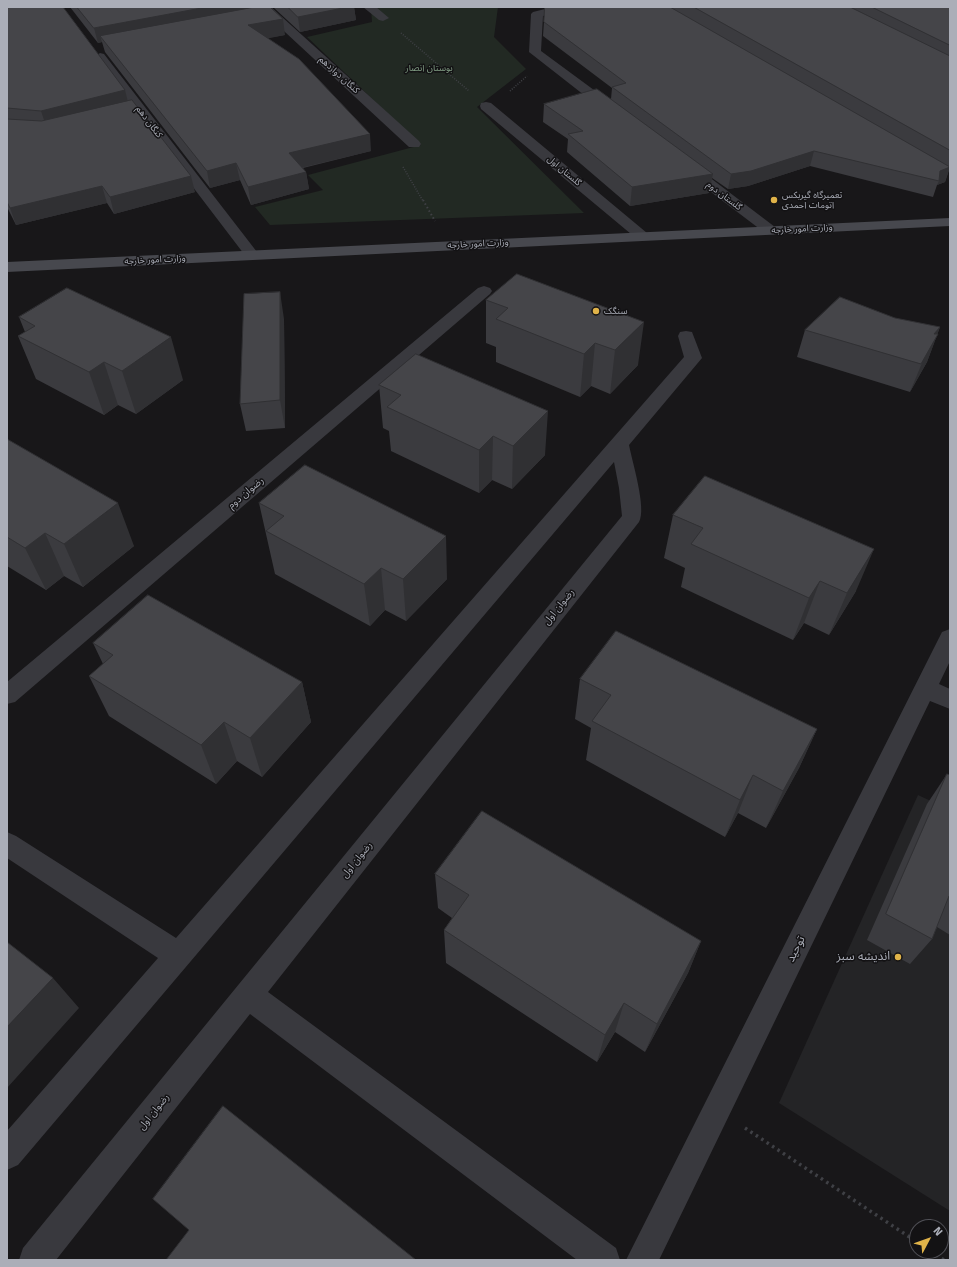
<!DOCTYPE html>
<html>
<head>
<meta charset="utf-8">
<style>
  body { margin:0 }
  #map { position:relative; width:957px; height:1267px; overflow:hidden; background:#181719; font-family:"Fira Sans",sans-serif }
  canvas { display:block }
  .frame { position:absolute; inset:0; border:8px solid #abaeb8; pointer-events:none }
  .north { position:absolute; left:909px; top:1219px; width:40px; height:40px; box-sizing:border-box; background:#131214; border:1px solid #505056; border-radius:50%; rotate:49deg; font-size:11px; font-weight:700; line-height:16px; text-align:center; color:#abaeb8 }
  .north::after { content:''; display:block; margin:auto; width:14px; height:18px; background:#e0b349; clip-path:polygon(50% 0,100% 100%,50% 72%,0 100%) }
</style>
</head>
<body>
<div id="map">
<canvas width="957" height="1267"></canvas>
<div class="frame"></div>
<div class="north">N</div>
</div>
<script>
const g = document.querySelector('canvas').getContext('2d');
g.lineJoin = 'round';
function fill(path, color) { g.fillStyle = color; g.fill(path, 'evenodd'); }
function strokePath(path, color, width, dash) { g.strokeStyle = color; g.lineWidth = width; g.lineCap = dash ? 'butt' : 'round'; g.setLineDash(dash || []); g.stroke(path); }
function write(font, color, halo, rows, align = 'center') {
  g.font = font + ' "Fira Sans","Noto Sans Arabic",sans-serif'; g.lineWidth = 3; g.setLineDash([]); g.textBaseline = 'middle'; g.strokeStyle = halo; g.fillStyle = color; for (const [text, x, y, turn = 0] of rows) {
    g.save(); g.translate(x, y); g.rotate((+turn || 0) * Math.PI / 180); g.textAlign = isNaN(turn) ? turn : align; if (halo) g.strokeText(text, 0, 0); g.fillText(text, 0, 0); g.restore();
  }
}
fill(new Path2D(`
  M 918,795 L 950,810 L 950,1211 L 779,1103 Z`), '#242426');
fill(new Path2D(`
  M 371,7 L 498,7 L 494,37 L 526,69 L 477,107 L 584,213 L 270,225 L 255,207 L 323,190 L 308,175 L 421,145 L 307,37 L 372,22 Z`), '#222923');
strokePath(new Path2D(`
  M 401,33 L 469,91
  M 510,91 L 527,76
  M 403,167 L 423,201`), '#3f4045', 1.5, [1, 1.5]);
strokePath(new Path2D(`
  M 423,200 L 435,221`), '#3f4045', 2, [1.5, 2.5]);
strokePath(new Path2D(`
  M 745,1128 L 917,1242
  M 931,1251 L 944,1260`), '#3f4045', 3.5, [2.5, 4]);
fill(new Path2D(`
  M 258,7 L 271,7 L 419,141 L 421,144 L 419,147 L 409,147 Z
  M 363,7 L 376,7 L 389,18 L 383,21 L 379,20 Z
  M 553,7 L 573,7 L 571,9 L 543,16 L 541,51 L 617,107 L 618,110 L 617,113 L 607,113 L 529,52 L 531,14 L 533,12 Z
  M 100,53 L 104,54 L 257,252 L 260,255 L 257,258 L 247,258 L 96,60 L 94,57 Z
  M 486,102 L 491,103 L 647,233 L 650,236 L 647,239 L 637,239 L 481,109 L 480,106 L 481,103 Z
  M 687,163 L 692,164 L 775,227 L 778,230 L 775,233 L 765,233 L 682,170 L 680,167 L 682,164 Z
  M 484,286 L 490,288 L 492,291 L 490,294 L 15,702 L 7,704 L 7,682 L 478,288 Z
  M 686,331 L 692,332 L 702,358 L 629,445 C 632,461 647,509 639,522 L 268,992 L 616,1248 L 620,1260 L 577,1260 L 250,1014 L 56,1260 L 19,1260 L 23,1248 L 622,516 L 619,488 L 614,462 L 18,1165 L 7,1170 L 7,1131 L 158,958 L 7,858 L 7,832 L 16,836 L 176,938 L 684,357 L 678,336 L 680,332 Z
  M 950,629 L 950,661 L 939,684 L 950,689 L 950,709 L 930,701 L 659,1260 L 626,1260 L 939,638 L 942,632 Z`), '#39393e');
fill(new Path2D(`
  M 950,218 L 950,226 L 7,272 L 7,262 Z`), '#47484e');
fill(new Path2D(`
  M 7,7 L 125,90 L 128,101 L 195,192 L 114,214 L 107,203 L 16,225 L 7,207 Z
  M 70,7 L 270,7 L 285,35 L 267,38 L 371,151 L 303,168 L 306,172 L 309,189 L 251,205 L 240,180 L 210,188 L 105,52 L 102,42 L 98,43 Z
  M 273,7 L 354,7 L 356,20 L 300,32 Z
  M 545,7 L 950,7 L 950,170 L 949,170 L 945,182 L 937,185 L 933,197 L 810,166 L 748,186 L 728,189 L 712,178 L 709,193 L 630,206 L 567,152 L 568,139 L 543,122 L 544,104 L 611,99 L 612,88 L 543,36 Z
  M 517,274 L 638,365 L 610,394 L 591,386 L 580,397 L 496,362 L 496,347 L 486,343 L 486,300 Z
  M 19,317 L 183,380 L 136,414 L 118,405 L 104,415 L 36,379 L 18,336 L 25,332 Z
  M 895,318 L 940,327 L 927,362 L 910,392 L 797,357 L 805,330 Z
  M 284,319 L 285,428 L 246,431 L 240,404 Z
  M 379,385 L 545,455 L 512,489 L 492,480 L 479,493 L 391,451 L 389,431 L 383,428 Z
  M 7,439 L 134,546 L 83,587 L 64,576 L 46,590 L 7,566 Z
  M 259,503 L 447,579 L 406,621 L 385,610 L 370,626 L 275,574 Z
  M 673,515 L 856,591 L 829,635 L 804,623 L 793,640 L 681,587 L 685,568 L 664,558 Z
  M 93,643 L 302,682 L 311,722 L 262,777 L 237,761 L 216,784 L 109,716 L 89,676 L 103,664 Z
  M 580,679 L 817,729 L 799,768 L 766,828 L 738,813 L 725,837 L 586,760 L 591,728 L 575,719 Z
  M 947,774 L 950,775 L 950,935 L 937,927 L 932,939 L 910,964 L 867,940 L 927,804 Z
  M 435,874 L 701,941 L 688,973 L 645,1052 L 615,1032 L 597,1062 L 446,963 L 444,930 L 452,918 L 438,908 Z`), '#3b3b3f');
fill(new Path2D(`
  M 207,7 L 260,7 L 100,36 L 102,42 L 98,43 L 94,28 Z
  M 348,7 L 354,7 L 356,20 L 300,32 L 298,17 Z
  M 283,19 L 285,35 L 250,42 L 248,25 Z
  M 125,90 L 129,106 L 46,126 L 41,111 Z
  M 370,134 L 371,151 L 292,170 L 289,153 Z
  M 814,151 L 810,166 L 748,186 L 728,189 L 731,174 Z
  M 236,163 L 240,180 L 210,188 L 207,171 Z
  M 950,167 L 945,182 L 937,185 L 939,181 L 940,171 Z
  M 306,172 L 309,189 L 251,205 L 248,187 Z
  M 713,174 L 709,193 L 630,206 L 632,187 Z
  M 191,176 L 195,192 L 114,214 L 110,197 Z
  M 102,186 L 107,203 L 16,225 L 10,208 Z
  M 280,292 L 284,319 L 285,428 L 280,400 Z
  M 644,322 L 638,365 L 610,394 L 615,350 Z
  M 940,327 L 927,362 L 910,392 L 934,334 Z
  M 171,337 L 183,380 L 136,414 L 122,371 Z
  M 595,343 L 591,386 L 580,397 L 584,354 Z
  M 104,362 L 118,405 L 104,415 L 89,372 Z
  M 548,411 L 545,455 L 512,489 L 513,446 Z
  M 493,436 L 492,480 L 479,493 L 479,450 Z
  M 118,503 L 134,546 L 83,587 L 64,544 Z
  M 45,533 L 64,576 L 46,590 L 25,548 Z
  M 446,536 L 447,579 L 406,621 L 403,579 Z
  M 874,549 L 856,591 L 829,635 L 847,593 Z
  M 381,568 L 385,610 L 370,626 L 364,584 Z
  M 820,581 L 804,623 L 793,640 L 809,598 Z
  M 302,682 L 311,722 L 262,777 L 250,738 Z
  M 224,722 L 237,761 L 216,784 L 201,745 Z
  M 817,729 L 799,768 L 766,828 L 783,791 Z
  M 753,775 L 738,813 L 725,837 L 740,800 Z
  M 701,941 L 688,973 L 645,1052 L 657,1024 Z
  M 53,978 L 79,1008 L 7,1088 L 7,1027 Z
  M 624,1003 L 615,1032 L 597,1062 L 605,1035 Z`), '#303033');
const building = new Path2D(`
  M 7,7 L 63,7 L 125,90 L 41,111 L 7,108 Z
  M 77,7 L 207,7 L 94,28 Z
  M 255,7 L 270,7 L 283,19 L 248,25 L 299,59 L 370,134 L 289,153 L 306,172 L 248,187 L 236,163 L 207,171 L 100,36 Z
  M 288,7 L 348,7 L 298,17 Z
  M 545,7 L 670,7 L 950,167 L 940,171 L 939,181 L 814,151 L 751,171 L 731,174 L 612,87 L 626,83 L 544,22 Z
  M 694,7 L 850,7 L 950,56 L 950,150 Z
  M 872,7 L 950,7 L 950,45 Z
  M 597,89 L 713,174 L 632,187 L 568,134 L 583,131 L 544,104 Z
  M 132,100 L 191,176 L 110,197 L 102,186 L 10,208 L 7,202 L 7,119 L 41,121 Z
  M 517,274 L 644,322 L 615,350 L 595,343 L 584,354 L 496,319 L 508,308 L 486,300 Z
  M 67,288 L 171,337 L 122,371 L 104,362 L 89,372 L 18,336 L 35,326 L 19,317 Z
  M 280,292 L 280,400 L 240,404 L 244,294 Z
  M 840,297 L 895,318 L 940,327 L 934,334 L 938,334 L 921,364 L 805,330 Z
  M 416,354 L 548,411 L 513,446 L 493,436 L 479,450 L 387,407 L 401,395 L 379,385 Z
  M 7,439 L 118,503 L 64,544 L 45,533 L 25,548 L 7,537 Z
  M 305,465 L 446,536 L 403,579 L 381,568 L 364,584 L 266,531 L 284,516 L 259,503 Z
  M 705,476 L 874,549 L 847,593 L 820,581 L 809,598 L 691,544 L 703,528 L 673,515 Z
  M 148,595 L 302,682 L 250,738 L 224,722 L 201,745 L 89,676 L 113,655 L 93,643 Z
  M 616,631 L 817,729 L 783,791 L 753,775 L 740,800 L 592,721 L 611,695 L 580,679 Z
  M 947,774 L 950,775 L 950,896 L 949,896 L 932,939 L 886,914 Z
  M 482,811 L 701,941 L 657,1024 L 624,1003 L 605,1035 L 444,930 L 469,895 L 435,874 Z
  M 7,942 L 53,978 L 7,1027 Z
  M 223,1106 L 416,1260 L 166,1260 L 189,1230 L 153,1199 Z`);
fill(building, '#454549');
strokePath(building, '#303033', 1);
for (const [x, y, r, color] of [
  [774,200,4,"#e0b349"],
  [596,311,4,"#e0b349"],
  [898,957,4,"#e0b349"]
]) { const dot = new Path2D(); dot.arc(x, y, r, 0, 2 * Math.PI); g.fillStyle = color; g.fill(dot); strokePath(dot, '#131214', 1.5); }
write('9px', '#84a187', '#131214', [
  ["بوستان انصار",429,68]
]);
write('9px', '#abaeb8', '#131214', [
  ["کنگان دوازدهم",339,75,42],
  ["کنگان دهم",149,122,53],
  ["گلستان اول",564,171,40],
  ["گلستان دوم",724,196,37],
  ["وزارت امور خارجه",802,229,-3],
  ["وزارت امور خارجه",478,244,-3],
  ["وزارت امور خارجه",155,260,-3]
]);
write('9px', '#abaeb8', '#131214', [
  ["تعمیرگاه گیربکس",782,195],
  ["اتومات احمدی",782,205],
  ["سنگک",604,311]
], 'left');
write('10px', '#abaeb8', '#131214', [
  ["رضوان دوم",246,493,-40],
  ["رضوان اول",559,607,-51],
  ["رضوان اول",357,860,-51],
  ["رضوان اول",154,1112,-51]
]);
write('12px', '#abaeb8', '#131214', [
  ["توحید",796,949,-64]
]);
write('12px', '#abaeb8', '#131214', [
  ["اندیشه سبز",890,957]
], 'right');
</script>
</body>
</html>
